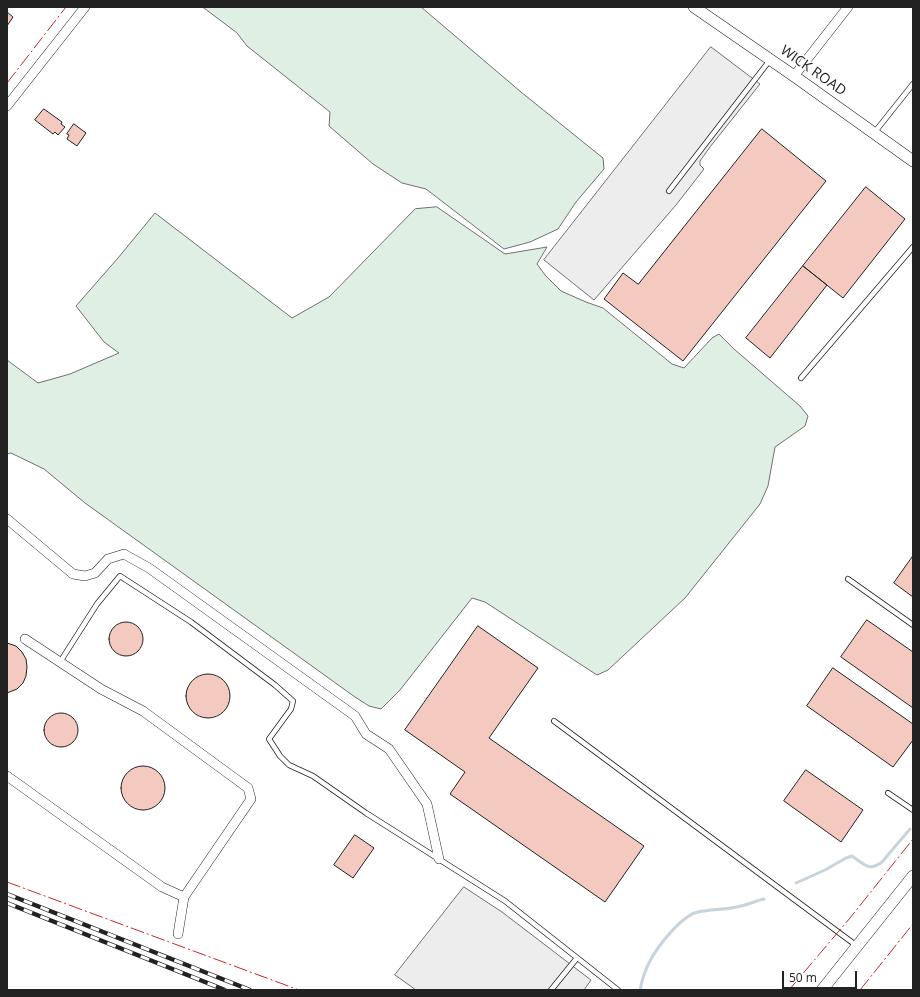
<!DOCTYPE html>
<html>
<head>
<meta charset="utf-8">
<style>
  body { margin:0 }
  #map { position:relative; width:920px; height:997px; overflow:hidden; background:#fff; font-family:"Open Sans",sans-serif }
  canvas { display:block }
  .frame { position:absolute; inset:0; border:8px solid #222; pointer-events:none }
  .scale { position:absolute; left:782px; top:971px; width:75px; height:18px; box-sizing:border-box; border:2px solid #222; border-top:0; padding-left:5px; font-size:12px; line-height:14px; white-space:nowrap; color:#222; -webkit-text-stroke:3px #fff; paint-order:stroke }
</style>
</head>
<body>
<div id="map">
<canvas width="920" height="997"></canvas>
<div class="frame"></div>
<div class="scale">50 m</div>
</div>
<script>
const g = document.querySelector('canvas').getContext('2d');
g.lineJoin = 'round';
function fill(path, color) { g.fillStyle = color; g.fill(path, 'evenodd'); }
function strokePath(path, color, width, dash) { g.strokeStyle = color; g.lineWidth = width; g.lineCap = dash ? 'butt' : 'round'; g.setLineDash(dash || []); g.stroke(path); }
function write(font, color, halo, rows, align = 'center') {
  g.font = font + ' "Open Sans",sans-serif'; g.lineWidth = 3; g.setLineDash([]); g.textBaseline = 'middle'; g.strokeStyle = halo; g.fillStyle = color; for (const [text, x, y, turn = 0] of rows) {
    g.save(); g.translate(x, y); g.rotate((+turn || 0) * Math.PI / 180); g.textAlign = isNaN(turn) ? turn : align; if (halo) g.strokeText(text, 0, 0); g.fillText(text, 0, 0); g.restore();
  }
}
const green = new Path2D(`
  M 203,7 L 421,7 L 521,92 L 603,158 L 604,169 L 576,202 L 558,229 L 530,242 L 504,249 L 426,189 L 402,183 L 373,164 L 329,126 L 330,112 L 247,46 L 237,33 Z
  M 437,207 L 505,254 L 547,247 L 537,264 L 545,275 L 561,291 L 586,302 L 603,308 L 672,364 L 684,368 L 712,338 L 719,334 L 734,349 L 800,406 L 808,416 L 805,426 L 775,447 L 768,486 L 760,504 L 685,598 L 608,670 L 597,675 L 485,602 L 472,598 L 400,690 L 381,709 L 369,706 L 355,697 L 85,503 L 44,469 L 11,453 L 7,454 L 7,360 L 38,383 L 70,374 L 119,353 L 104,342 L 76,306 L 118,258 L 155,213 L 292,318 L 329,297 L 415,209 Z`);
fill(green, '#e0efe3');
strokePath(green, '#6f6f6f', 1);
const parking = new Path2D(`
  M 711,47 L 760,84 L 710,147 L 700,161 L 700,165 L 704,169 L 676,205 L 594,300 L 544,260 Z
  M 464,887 L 502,912 L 591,980 L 584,990 L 416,990 L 395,975 Z`);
fill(parking, '#ededed');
strokePath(parking, '#6f6f6f', 1);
strokePath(new Path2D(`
  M 796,883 L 825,870 L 846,858 L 852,856 C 864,864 869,872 882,862 L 910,829
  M 640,990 C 642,980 645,970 650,961 C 657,947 682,915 698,912 C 712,909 727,910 741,906 C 749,904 756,901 764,899`), '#c7d3dd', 3);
const building = new Path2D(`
  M 7,12 L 13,17 L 7,26 Z
  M 44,109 L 62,122 L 61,124 L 65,127 L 58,135 L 55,132 L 53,134 L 35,120 Z
  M 74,124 L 86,133 L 77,146 L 67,139 L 69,135 L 67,134 Z
  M 762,129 L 826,181 L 683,361 L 604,299 L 623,273 L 638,284 Z
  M 866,187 L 905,219 L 843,298 L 803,266 Z
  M 803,266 L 827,285 L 770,358 L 746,338 Z
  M 913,556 L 913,597 L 894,583 Z
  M 867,620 L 913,652 L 913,708 L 841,657 Z
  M109 639a17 17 0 1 1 34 0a17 17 0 1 1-34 0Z
  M 478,626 L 538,668 L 489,738 L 644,846 L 605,902 L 450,794 L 465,772 L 405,730 Z
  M 7,643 L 16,646 L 22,652 L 26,659 L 27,667 L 26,676 L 23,683 L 17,689 L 7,693 Z
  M 833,668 L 913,724 L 913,740 L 893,767 L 807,706 Z
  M186 696a22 22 0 1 1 44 0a22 22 0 1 1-44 0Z
  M44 730a17 17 0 1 1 34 0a17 17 0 1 1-34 0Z
  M121 788a22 22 0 1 1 44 0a22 22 0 1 1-44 0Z
  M 806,770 L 863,810 L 841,842 L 784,801 Z
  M 355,835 L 374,848 L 353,878 L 334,865 Z`);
fill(building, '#f3c9c0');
strokePath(building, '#222', 1);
const service = new Path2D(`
  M 874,133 L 913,84
  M 669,191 L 770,60
  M 801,378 L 913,247
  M 848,579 L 913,625
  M 60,662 L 97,604 L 120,576 L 191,622 L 275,685 L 293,701 L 291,709 L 269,739 L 280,756 L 289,765 L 313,776 L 366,813 L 505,901 L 618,990
  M 554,721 L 857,946
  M 888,793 L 913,810
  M 551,990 L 577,958`);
const minor = new Path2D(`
  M 794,76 L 848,7
  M 7,106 L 85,7
  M 7,519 L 73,574 L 85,576 L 95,573 L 108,559 L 124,554 L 149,568 L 355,716 L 366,734 L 389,749 L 427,804 L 439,859
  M 25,639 L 101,689 L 143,711 L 248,788 L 251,799 L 184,897
  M 7,776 L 162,887 L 184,897 L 178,934`);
const tertiary = new Path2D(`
  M 694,7 L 794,76 L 913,161
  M 822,990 L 913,876`);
strokePath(service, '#222', 6);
strokePath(minor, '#222', 10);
strokePath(tertiary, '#222', 12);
strokePath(service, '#fff', 4.5);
strokePath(minor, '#fff', 9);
strokePath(tertiary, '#fff', 11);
const rail = new Path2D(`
  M 7,894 L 250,990
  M 7,903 L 225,990`);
strokePath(rail, '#222', 4.5);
strokePath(rail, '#fff', 3, [9]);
strokePath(new Path2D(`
  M 7,83 L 66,7
  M 7,882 L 299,990
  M 789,990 L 850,918 L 913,839
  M 860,990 L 913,924`), '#c62828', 1, [14, 3, 2, 3]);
write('14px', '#222', '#fff', [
  ["WICK ROAD",813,71,35]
]);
</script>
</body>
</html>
